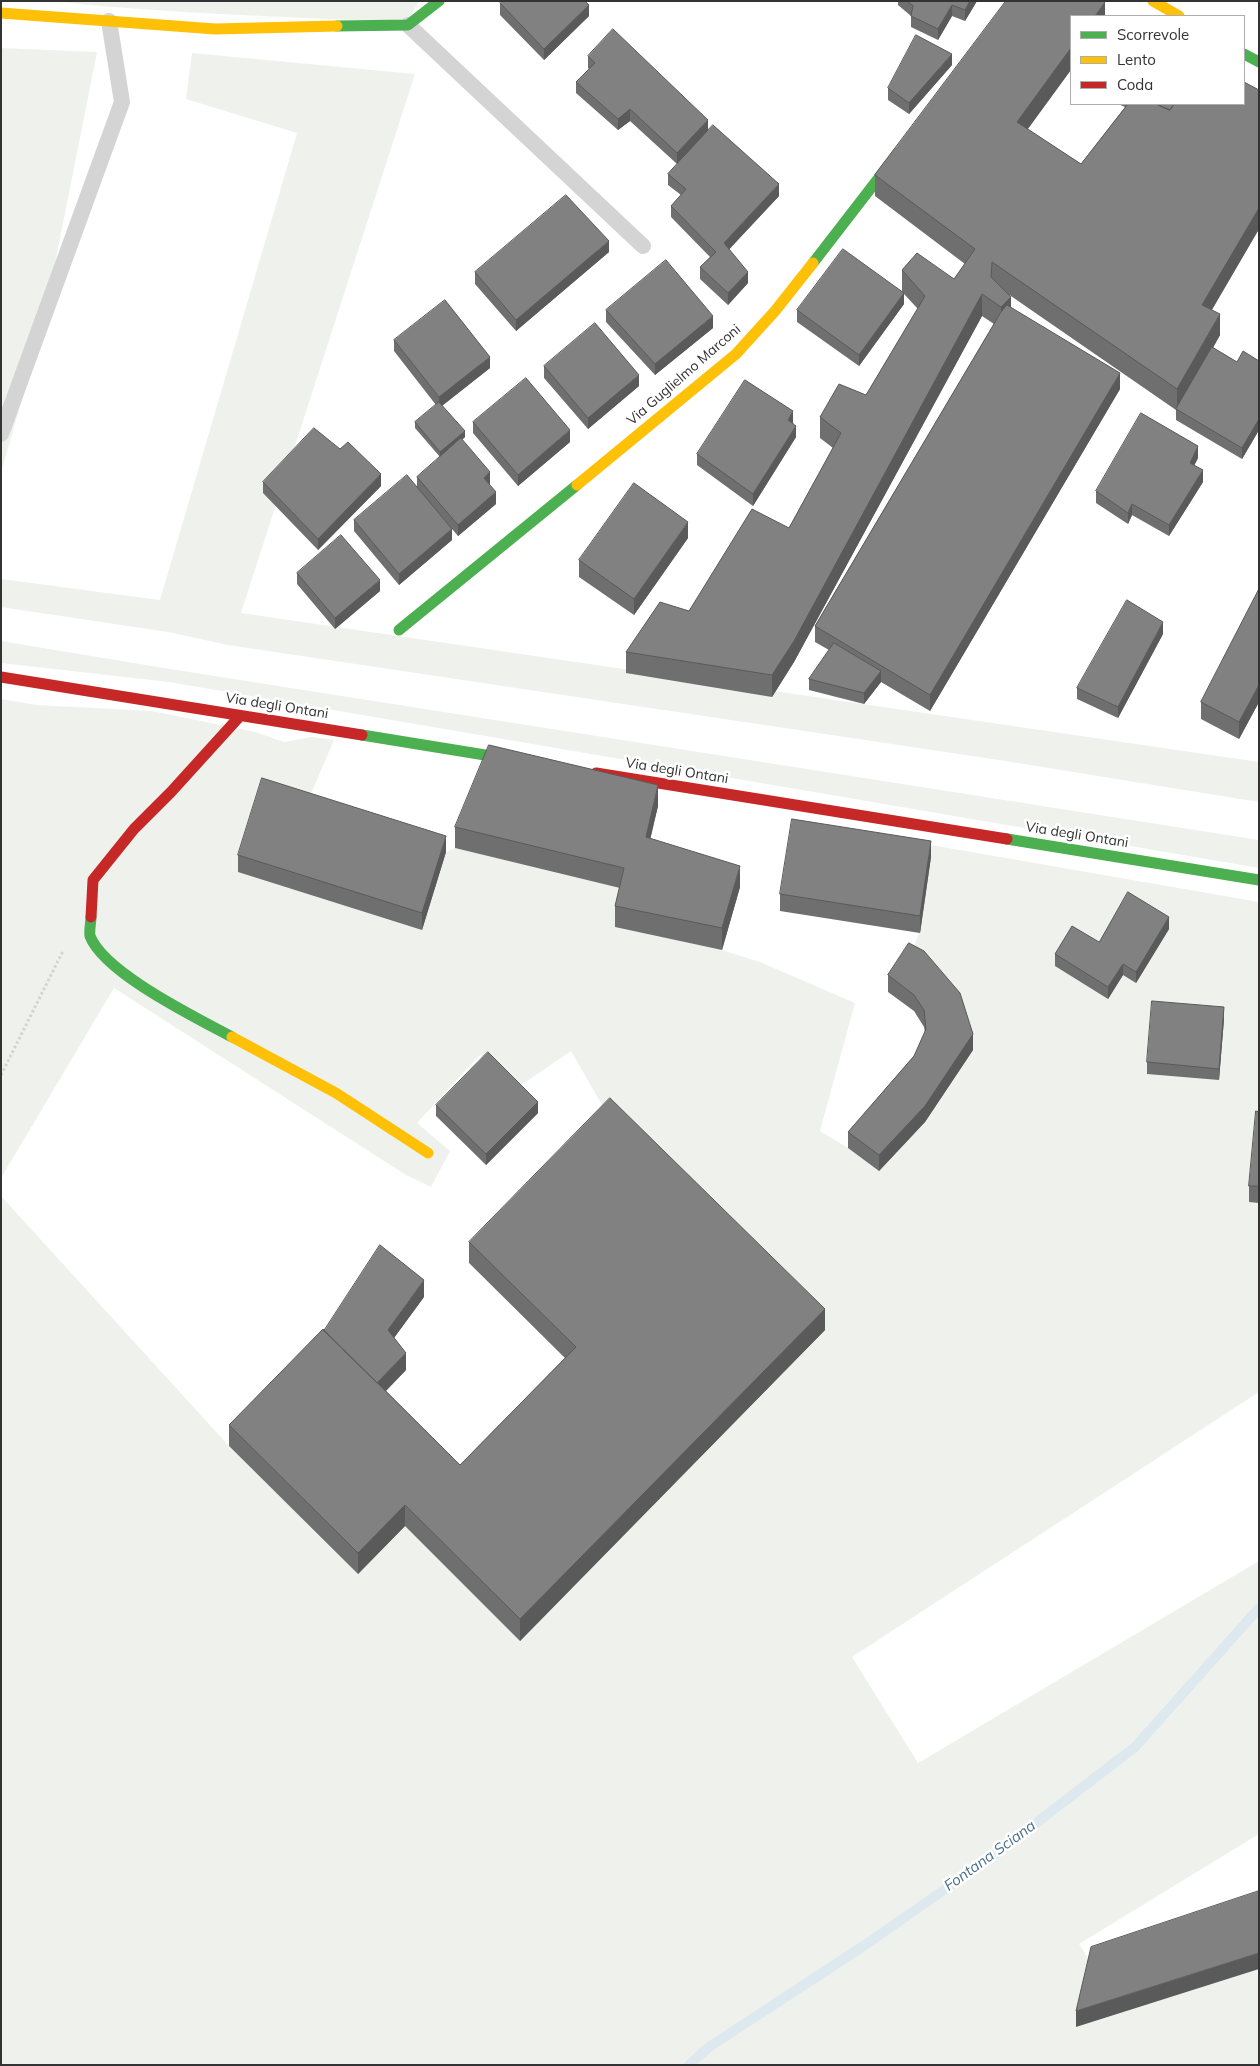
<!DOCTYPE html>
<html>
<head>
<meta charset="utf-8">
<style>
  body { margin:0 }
  #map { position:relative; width:1260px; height:2066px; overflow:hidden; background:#fff; font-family:Mulish,sans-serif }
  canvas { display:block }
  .frame { position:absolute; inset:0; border:2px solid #333; pointer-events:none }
  .legend { position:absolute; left:1070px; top:15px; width:175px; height:90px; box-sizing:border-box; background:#fff; border:1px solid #adadad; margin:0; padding:6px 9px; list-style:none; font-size:15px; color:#333 }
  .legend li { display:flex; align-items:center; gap:10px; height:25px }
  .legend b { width:25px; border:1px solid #adadad }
</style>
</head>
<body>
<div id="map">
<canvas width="1260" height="2066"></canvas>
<div class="frame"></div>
<ul class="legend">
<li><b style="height:6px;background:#4caf50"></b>Scorrevole</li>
<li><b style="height:6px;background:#ffc107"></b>Lento</li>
<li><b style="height:6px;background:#c62828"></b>Coda</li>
</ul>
</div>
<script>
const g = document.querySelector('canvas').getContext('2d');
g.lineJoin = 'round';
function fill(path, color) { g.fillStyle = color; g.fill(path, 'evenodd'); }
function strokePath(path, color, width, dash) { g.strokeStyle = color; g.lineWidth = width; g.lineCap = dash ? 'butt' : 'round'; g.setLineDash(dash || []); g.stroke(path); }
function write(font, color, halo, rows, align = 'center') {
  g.font = font + ' Mulish,sans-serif'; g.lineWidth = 5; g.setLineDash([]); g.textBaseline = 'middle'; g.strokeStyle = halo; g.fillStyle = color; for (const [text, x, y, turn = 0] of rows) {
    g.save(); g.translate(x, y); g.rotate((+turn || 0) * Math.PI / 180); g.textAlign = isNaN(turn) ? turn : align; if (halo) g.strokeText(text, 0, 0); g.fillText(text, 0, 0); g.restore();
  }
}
fill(new Path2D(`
  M 50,1 L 419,1 L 407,22 C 289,17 169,14 50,1 Z
  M 1,48 L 97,52 L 46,309 L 47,314 L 1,472 Z
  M 192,53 L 415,74 L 241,613 L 1259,762 L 1259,802 L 999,760 L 228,645 L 168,632 L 1,607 L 1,579 L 160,600 L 297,133 L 186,99 Z
  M 1,641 L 170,669 L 1259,840 L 1259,868 L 169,682 L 1,663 Z
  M 1,699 L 37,705 L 152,711 L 255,732 L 284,742 L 312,737 L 334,740 L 305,808 L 422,930 L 446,852 L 455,848 L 624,889 L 616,927 L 722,950 L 760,962 L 855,1003 L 820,1131 L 848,1148 L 879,1171 L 925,1122 L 973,1050 L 909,959 L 919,933 L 931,858 L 793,821 L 1259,902 L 1259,1128 L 1249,1202 L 1259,1203 L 1259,1392 L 852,1657 L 918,1763 L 1259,1561 L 1259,1834 L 1079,1944 L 1091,1963 L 1077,2027 L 1259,1969 L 1259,2065 L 1,2065 L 1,1196 L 229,1446 L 358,1574 L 405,1526 L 520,1640 L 610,1119 L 571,1051 L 514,1090 L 481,1054 L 417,1123 L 450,1151 L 431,1187 L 406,1175 L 114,988 L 1,1178 Z`), '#eff2ec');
strokePath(new Path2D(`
  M 689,2065 L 709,2047 L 865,1945 L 997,1853 L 1135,1747 L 1259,1608`), '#dde8ef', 10);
strokePath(new Path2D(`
  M 1,1075 L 63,951`), '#d3d3d3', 3, [2.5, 2.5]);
strokePath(new Path2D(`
  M 408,25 L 643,246
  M 1,434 L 122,102 L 109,21`), '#d4d4d4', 16);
strokePath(new Path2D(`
  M 337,26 L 408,25 L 439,1
  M 1244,54 L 1259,62
  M 813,263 L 898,153
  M 399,630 L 577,485
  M 362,735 L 522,761
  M 1007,839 L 1259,880
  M 91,917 C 91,922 89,931 90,936 C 104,973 197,1018 232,1037`), '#4caf50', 11);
strokePath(new Path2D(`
  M 1153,1 L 1179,16
  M 1,13 L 215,29 L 337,26
  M 577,485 L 736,354 L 775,311 L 813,263
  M 232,1037 L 336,1093 L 428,1153`), '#ffc107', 11);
strokePath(new Path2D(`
  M 1,677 L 362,735
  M 596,773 L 1007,839
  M 91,917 L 93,880 L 134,829 L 171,792 L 240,716`), '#c62828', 11);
fill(new Path2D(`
  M 898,1 L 977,1 L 965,21 L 952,16 L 938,40 L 911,27 L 911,16 L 898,5 Z
  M 500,3 L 589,16 L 544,60 L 500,15 Z
  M 1105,16 L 1027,129 L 1081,164 L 1125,107 L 1118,104 L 1244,104 L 1259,90 L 1259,229 L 1212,310 L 1220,335 L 1213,348 L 1237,362 L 1259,361 L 1259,430 L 1242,459 L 1176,420 L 1176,410 L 1008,294 L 1011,308 L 1120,389 L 930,711 L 881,682 L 864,704 L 809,690 L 809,679 L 829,650 L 815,642 L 815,626 L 994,324 L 982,316 L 794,662 L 772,697 L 626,673 L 626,652 L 689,611 L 789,528 L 833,448 L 820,438 L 820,417 L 866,395 L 918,309 L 904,294 L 904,304 L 859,366 L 797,322 L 797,310 L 902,291 L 902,270 L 954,279 L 965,264 L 875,196 L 875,175 Z
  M 588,56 L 708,131 L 779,196 L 729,249 L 748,283 L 728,305 L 700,279 L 700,267 L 710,257 L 671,217 L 671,206 L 681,195 L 668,185 L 668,174 L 697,143 L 677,164 L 630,121 L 618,130 L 576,93 L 576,82 L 589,69 L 588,68 Z
  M 952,65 L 909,114 L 888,100 L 888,88 Z
  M 609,252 L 516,331 L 475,284 L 475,272 Z
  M 606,310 L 713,328 L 655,375 L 606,322 Z
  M 394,340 L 490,368 L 442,406 L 465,437 L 462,440 L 490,484 L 489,485 L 496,504 L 458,536 L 452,529 L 452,540 L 399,585 L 354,531 L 354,520 L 417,487 L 417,477 L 440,457 L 415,428 L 415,422 L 436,405 L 394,351 Z
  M 544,366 L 639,386 L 588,429 L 544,378 Z
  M 473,422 L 570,442 L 518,486 L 473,433 Z
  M 793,422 L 796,437 L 753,506 L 697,465 L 697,454 Z
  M 1198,458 L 1194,465 L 1203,482 L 1169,536 L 1132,515 L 1128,524 L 1096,503 L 1096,491 Z
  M 263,482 L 381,486 L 318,550 L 263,493 Z
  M 688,538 L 634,615 L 579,577 L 579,560 Z
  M 297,573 L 380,591 L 335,629 L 297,584 Z
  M 1259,589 L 1259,702 L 1239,739 L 1201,719 L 1201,702 Z
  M 1163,634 L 1118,718 L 1077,699 L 1077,688 Z
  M 658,806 L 650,838 L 740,887 L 722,950 L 615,927 L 615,906 L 620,888 L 455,848 L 455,827 Z
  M 446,852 L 422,930 L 238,872 L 238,855 Z
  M 931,857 L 920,933 L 780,911 L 780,894 Z
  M 1169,929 L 1136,983 L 1123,975 L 1108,999 L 1055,966 L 1055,954 Z
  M 909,943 L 973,1050 L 925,1122 L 879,1171 L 848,1148 L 848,1132 L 914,1056 L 925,1033 L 924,1027 L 914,1011 L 888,992 L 888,975 Z
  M 1224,1019 L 1219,1080 L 1147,1074 L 1147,1062 Z
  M 436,1105 L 538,1113 L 486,1165 L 436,1116 Z
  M 1259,1112 L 1259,1203 L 1249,1202 L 1249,1186 Z
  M 469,1242 L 825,1330 L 520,1641 L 405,1526 L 358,1574 L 229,1446 L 229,1425 L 424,1297 L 394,1338 L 406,1370 L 386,1391 L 460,1465 L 565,1358 L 469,1263 Z`), '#6f6f6f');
fill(new Path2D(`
  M 970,1 L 977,1 L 965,21 L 965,10 Z
  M 1105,2 L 1105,16 L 1095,16 Z
  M 589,5 L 589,16 L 544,60 L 544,49 Z
  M 952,5 L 952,16 L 938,40 L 938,29 Z
  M 1071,48 L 1071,70 L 1017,144 L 1017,122 Z
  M 952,54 L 952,65 L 909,114 L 909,103 Z
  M 630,109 L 630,121 L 618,130 L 618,119 Z
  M 708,120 L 708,131 L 677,164 L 677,153 Z
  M 779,184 L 779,196 L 724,255 L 724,243 Z
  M 1259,208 L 1259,229 L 1202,326 L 1202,305 Z
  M 609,241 L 609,252 L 516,331 L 516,320 Z
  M 748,272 L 748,283 L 728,305 L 728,293 Z
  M 904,293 L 904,304 L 859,366 L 859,355 Z
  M 982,294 L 982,316 L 794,662 L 772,697 L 772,675 Z
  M 1011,297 L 1011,319 L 1001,329 L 1001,307 Z
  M 1220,314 L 1220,335 L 1177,410 L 1177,389 Z
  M 713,316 L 713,328 L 655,375 L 655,364 Z
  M 490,357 L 490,368 L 439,408 L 439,397 Z
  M 1120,373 L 1120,389 L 930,711 L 930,695 Z
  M 639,375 L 639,386 L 588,429 L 588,418 Z
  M 793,411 L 793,422 L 788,432 L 788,420 Z
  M 1259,419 L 1259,430 L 1242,459 L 1242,448 Z
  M 796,426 L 796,437 L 753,506 L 753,494 Z
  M 570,430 L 570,442 L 518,486 L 518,475 Z
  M 465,431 L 465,437 L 440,458 L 440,452 Z
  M 1198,446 L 1198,458 L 1190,474 L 1190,463 Z
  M 1203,470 L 1203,482 L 1169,536 L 1169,525 Z
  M 490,472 L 490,484 L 484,490 L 484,478 Z
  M 381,474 L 381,486 L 318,550 L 318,539 Z
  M 496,492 L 496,504 L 458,536 L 458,525 Z
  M 1132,504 L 1132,515 L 1128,524 L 1128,513 Z
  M 688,522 L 688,538 L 634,615 L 634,599 Z
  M 452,529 L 452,540 L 399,585 L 399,574 Z
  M 380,580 L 380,591 L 335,629 L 335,618 Z
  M 1163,622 L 1163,634 L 1118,718 L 1118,707 Z
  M 881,671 L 881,682 L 864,704 L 864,693 Z
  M 1259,685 L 1259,702 L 1239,739 L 1239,722 Z
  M 658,785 L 658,806 L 646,858 L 646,837 Z
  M 446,836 L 446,852 L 422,930 L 422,913 Z
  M 931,841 L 931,857 L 920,933 L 920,916 Z
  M 740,866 L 740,887 L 722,950 L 722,928 Z
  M 1169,917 L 1169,929 L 1136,983 L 1136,972 Z
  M 1123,964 L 1123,975 L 1108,999 L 1108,987 Z
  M 1224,1007 L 1224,1019 L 1219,1080 L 1219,1069 Z
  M 973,1034 L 973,1050 L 925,1122 L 879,1171 L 879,1155 Z
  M 538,1102 L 538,1113 L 486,1165 L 486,1154 Z
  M 424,1280 L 424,1297 L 388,1346 L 388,1330 Z
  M 825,1309 L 825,1330 L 520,1641 L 520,1619 Z
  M 406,1353 L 406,1370 L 375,1402 L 375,1385 Z
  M 405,1505 L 405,1526 L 358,1574 L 358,1553 Z
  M 1259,1953 L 1259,1969 L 1076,2027 L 1076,2011 Z`), '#5a5a5a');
const building = new Path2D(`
  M 502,1 L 585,1 L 589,5 L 544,49 L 500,3 Z
  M 907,1 L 970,1 L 965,10 L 952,5 L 938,29 L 911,16 L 913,6 Z
  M 1006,1 L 1104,1 L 1105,2 L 1095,16 L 1071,16 L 1071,48 L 1017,122 L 1081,164 L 1128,104 L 1156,104 L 1170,110 L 1174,104 L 1244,104 L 1244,82 L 1259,90 L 1259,208 L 1202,305 L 1220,314 L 1177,389 L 992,262 L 991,277 L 1011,297 L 1001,307 L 982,294 L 794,641 L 772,675 L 626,652 L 660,602 L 689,611 L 752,509 L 789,528 L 841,433 L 820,417 L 839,384 L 866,395 L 925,296 L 902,270 L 917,253 L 954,279 L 975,249 L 875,175 Z
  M 613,29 L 708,120 L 677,153 L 630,109 L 618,119 L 576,82 L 595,63 L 588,56 Z
  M 916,35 L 952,54 L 909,103 L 888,88 Z
  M 1156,104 L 1174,104 L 1170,110 Z
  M 713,125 L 779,184 L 724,243 L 748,272 L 728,293 L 700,267 L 716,252 L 671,206 L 686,189 L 668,174 Z
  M 566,195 L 609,241 L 516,320 L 475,272 Z
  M 843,249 L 904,293 L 859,355 L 797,310 Z
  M 666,260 L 713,316 L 655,364 L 606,310 Z
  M 445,300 L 490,357 L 439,397 L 394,340 Z
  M 1007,305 L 1120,373 L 930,695 L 815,626 L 1001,312 Z
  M 595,323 L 639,375 L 588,418 L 544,366 Z
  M 1212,347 L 1237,362 L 1243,351 L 1259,361 L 1259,419 L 1242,448 L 1176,409 Z
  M 526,378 L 570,430 L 518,475 L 473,422 Z
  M 745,380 L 793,411 L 788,420 L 796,426 L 753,494 L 697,454 Z
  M 439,402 L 465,431 L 440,452 L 415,422 Z
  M 1141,413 L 1198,446 L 1190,463 L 1203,470 L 1169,525 L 1132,504 L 1128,513 L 1096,491 Z
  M 314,428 L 340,449 L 348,442 L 381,474 L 318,539 L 263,482 Z
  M 461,438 L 490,472 L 484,478 L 496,492 L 458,525 L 417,477 Z
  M 407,475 L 452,529 L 399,574 L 354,520 Z
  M 634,483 L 688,522 L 634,599 L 579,560 Z
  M 341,535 L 380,580 L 335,618 L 297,573 Z
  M 1259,589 L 1259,685 L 1239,722 L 1201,702 Z
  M 1127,600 L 1163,622 L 1118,707 L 1077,688 Z
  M 834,643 L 881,671 L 864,693 L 809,679 Z
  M 489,745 L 658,785 L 646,837 L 740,866 L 722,928 L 615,906 L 624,868 L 455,827 Z
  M 262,778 L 446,836 L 422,913 L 238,855 Z
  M 792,819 L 931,841 L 920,916 L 780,894 Z
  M 1128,892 L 1169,917 L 1136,972 L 1123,964 L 1108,987 L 1055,954 L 1072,926 L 1099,942 Z
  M 909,943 L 924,951 L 960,993 L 973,1034 L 925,1106 L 879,1155 L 848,1132 L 914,1056 L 926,1029 L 924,1010 L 914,995 L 888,975 Z
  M 1152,1001 L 1224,1007 L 1219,1069 L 1147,1062 Z
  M 488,1052 L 538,1102 L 486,1154 L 436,1105 Z
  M 610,1098 L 825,1309 L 520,1619 L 405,1505 L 358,1553 L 229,1425 L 323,1329 L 460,1465 L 576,1347 L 469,1242 Z
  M 1256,1111 L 1259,1112 L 1259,1186 L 1249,1186 Z
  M 380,1245 L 424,1280 L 388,1330 L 406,1353 L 377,1383 L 324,1331 Z
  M 1259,1891 L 1259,1953 L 1076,2011 L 1091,1947 Z`);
fill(building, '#818181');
strokePath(building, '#5a5a5a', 1);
write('14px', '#333', '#fff', [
  ["Via Guglielmo Marconi",684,375,-41],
  ["Via degli Ontani",277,706,9],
  ["Via degli Ontani",677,771,9],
  ["Via degli Ontani",1077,835,9]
]);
write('italic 15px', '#496f8c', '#fff', [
  ["Fontana Sciana",990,1856,-36]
]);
</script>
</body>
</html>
